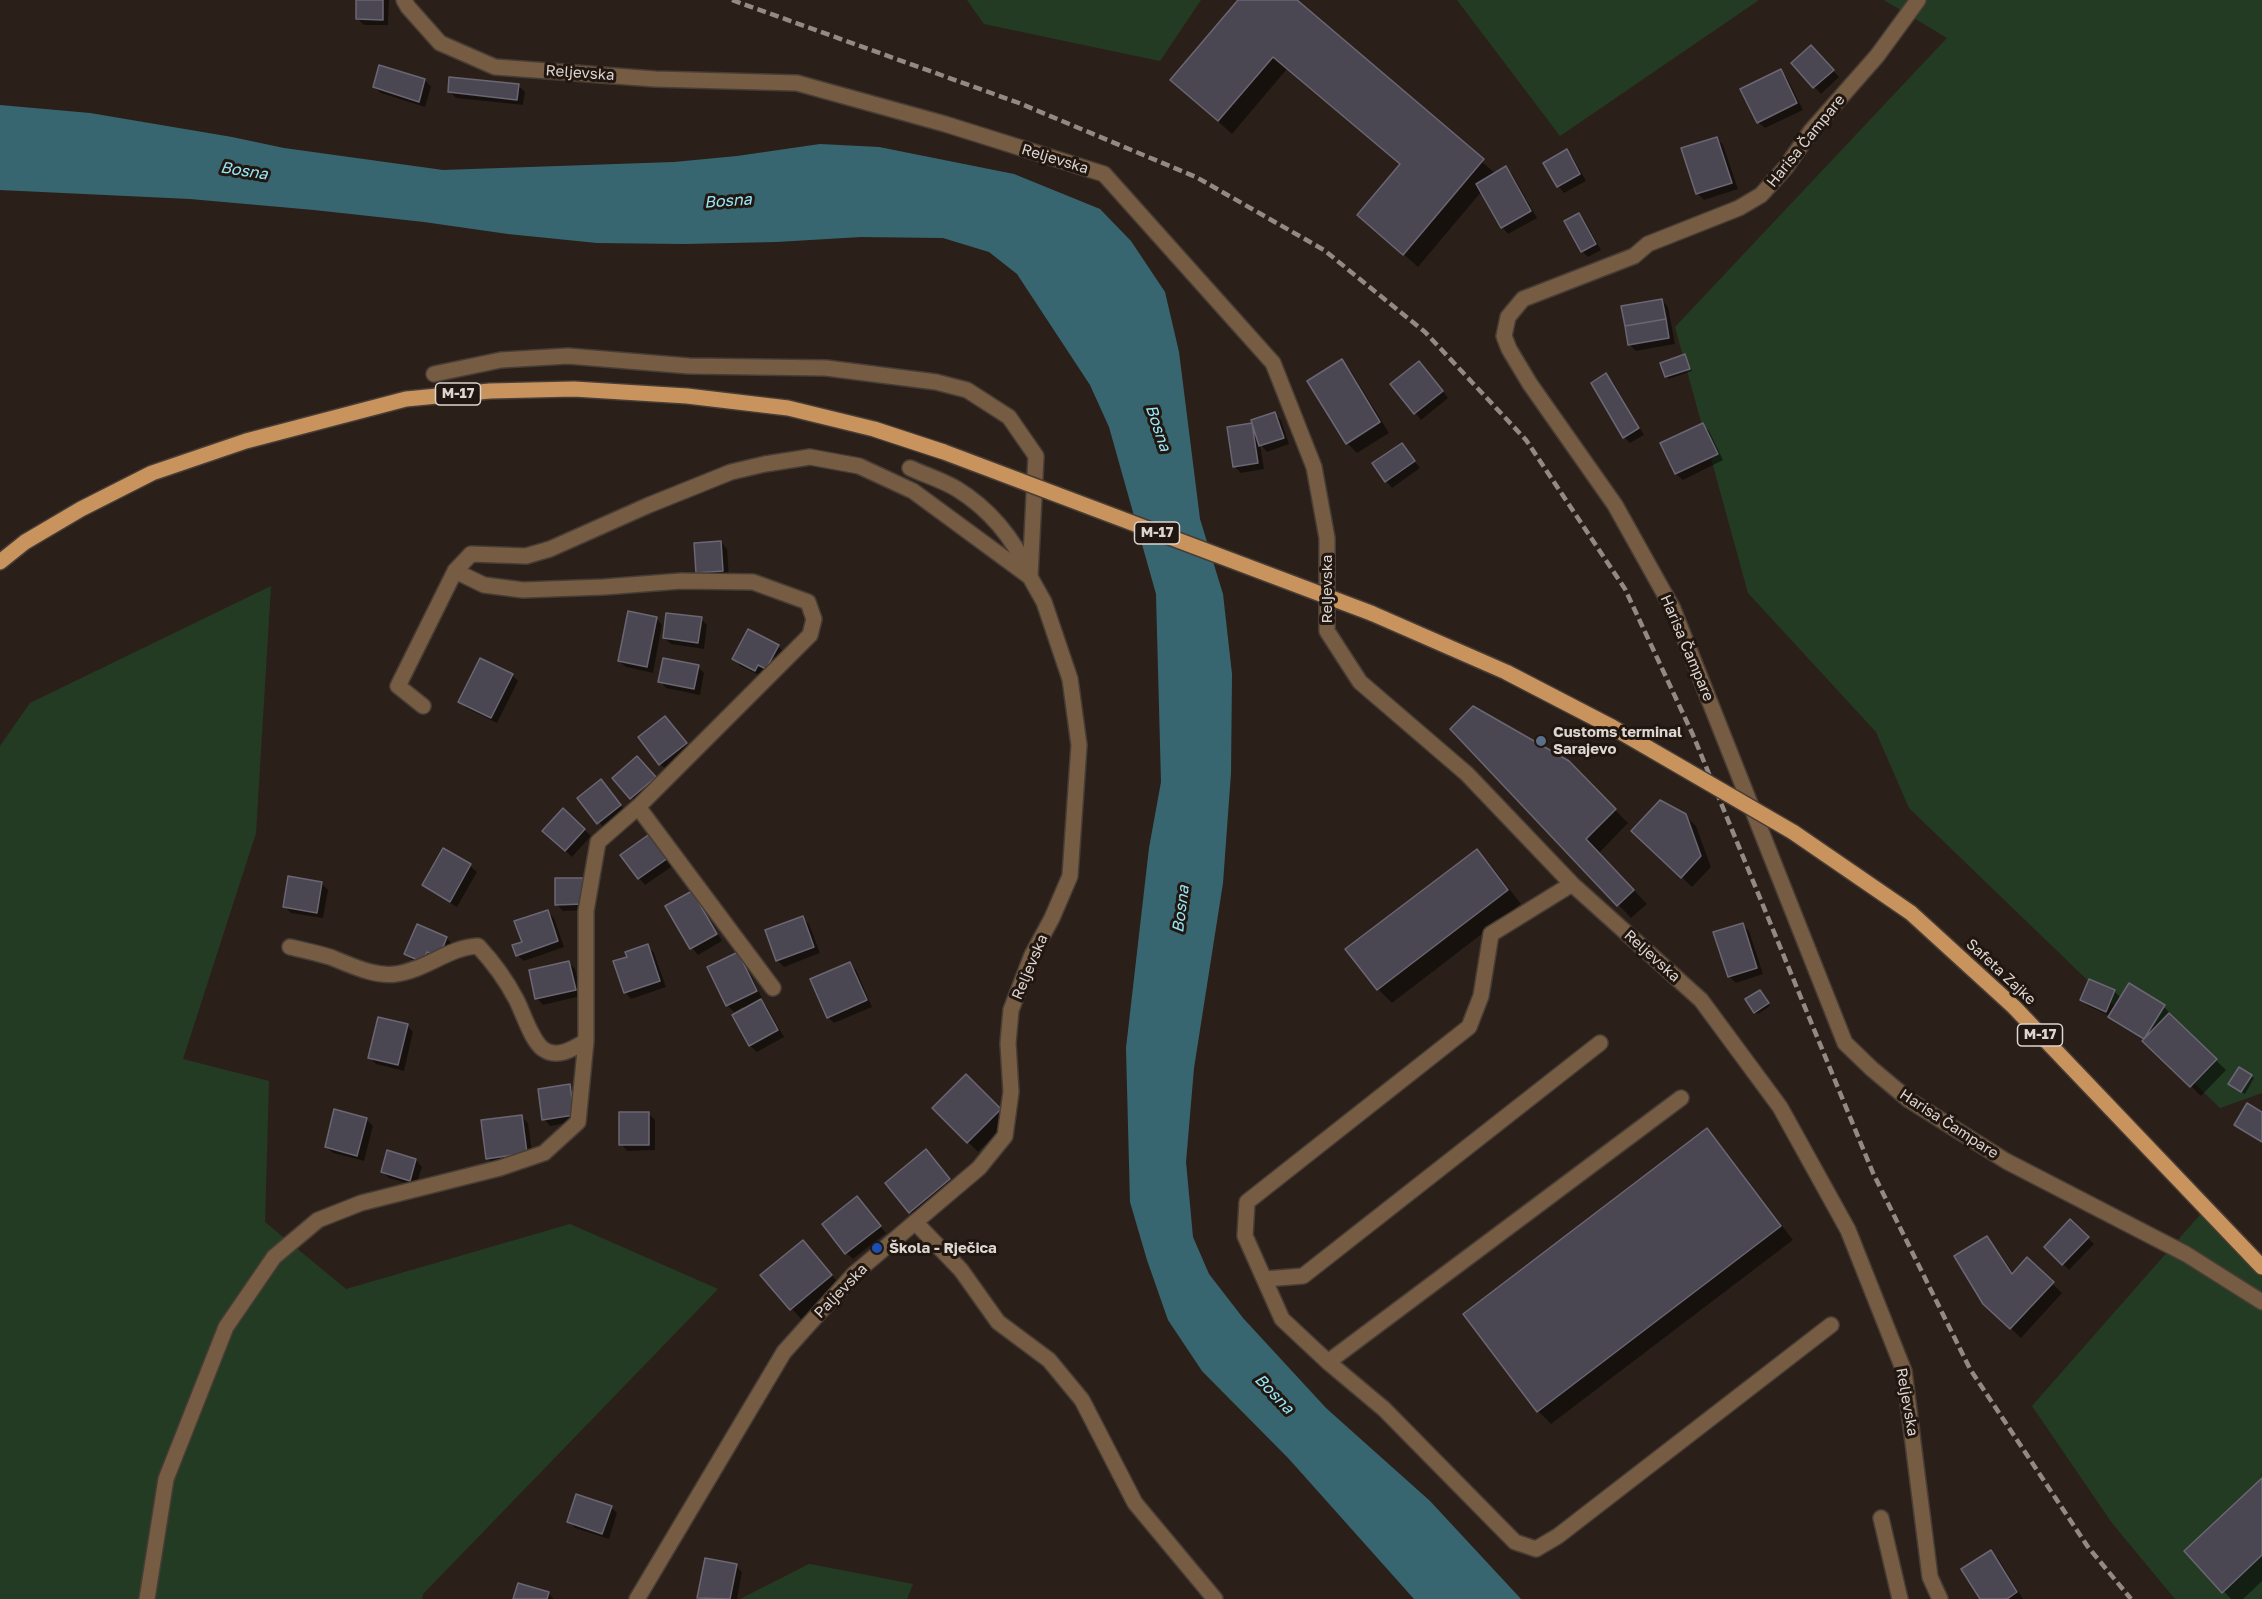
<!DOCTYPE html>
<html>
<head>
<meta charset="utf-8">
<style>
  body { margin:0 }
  canvas { display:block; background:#2b2019 }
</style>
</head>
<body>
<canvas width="2262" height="1599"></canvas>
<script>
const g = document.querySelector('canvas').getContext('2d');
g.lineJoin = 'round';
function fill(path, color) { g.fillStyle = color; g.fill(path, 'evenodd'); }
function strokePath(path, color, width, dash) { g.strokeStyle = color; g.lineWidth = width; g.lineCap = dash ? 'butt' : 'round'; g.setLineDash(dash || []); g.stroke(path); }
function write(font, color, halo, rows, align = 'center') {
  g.font = font + ' "Golos Text",sans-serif'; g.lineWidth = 6; g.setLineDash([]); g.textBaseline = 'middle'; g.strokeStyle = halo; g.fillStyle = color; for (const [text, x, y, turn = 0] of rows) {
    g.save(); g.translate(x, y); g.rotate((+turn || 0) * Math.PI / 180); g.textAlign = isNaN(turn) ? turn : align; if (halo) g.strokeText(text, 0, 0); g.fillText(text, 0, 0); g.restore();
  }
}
fill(new Path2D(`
  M 967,0 L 1201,0 L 1160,61 L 984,24 Z
  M 1457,0 L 1759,0 L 1560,136 Z
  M 1884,0 L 2262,0 L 2262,1093 L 2220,1108 L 1909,808 L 1876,732 L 1748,593 L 1675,327 L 1947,38 Z
  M 271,586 L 256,833 L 183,1059 L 269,1081 L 265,1222 L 346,1289 L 570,1224 L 718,1289 L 423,1594 L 422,1599 L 0,1599 L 0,746 L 30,703 Z
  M 2206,1208 L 2262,1267 L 2262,1599 L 2175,1599 L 2112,1523 L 2032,1406 Z
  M 809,1564 L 810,1564 L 913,1584 L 907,1599 L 740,1599 Z`), '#233b23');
fill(new Path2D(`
  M 0,105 L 90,113 L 232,137 L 284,148 L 443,170 L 674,162 L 737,156 L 820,144 L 879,147 L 1014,174 L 1100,209 L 1131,241 L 1165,292 L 1179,352 L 1200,519 L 1223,594 L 1232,674 L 1231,773 L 1223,883 L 1194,1068 L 1186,1162 L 1193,1237 L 1209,1274 L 1243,1318 L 1326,1408 L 1430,1501 L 1521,1599 L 1414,1599 L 1289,1459 L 1202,1371 L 1168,1320 L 1147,1260 L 1130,1202 L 1126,1048 L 1149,848 L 1161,782 L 1156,594 L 1109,427 L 1090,385 L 1017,274 L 989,252 L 943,238 L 861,237 L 776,242 L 684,244 L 597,243 L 508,234 L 424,222 L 314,210 L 190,199 L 0,190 Z`), '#386670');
fill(new Path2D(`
  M 358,0 L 389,0 L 388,25 L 364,25 L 357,18 Z
  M 1240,0 L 1295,0 L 1496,174 L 1506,168 L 1512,174 L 1537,218 L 1508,234 L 1502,227 L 1482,191 L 1418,267 L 1359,215 L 1401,165 L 1287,69 L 1232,134 L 1172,80 Z
  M 1817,53 L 1839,77 L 1821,94 L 1793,64 Z
  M 1780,71 L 1787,78 L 1803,110 L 1765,128 L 1758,122 Z
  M 425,80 L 431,87 L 425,107 L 381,93 L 374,87 Z
  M 519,86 L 525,92 L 523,105 L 456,98 L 449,91 Z
  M 1717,138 L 1723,145 L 1738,189 L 1704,200 L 1698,194 L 1683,149 Z
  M 1566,151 L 1573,158 L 1586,181 L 1564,193 L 1558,186 Z
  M 1579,215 L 1585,221 L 1601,250 L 1588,257 L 1582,251 Z
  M 1662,300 L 1668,307 L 1675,344 L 1636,351 L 1630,345 L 1623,307 Z
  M 1685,356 L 1692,371 L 1669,379 L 1666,376 Z
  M 1341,361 L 1351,371 L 1389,433 L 1357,453 L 1347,443 Z
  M 1426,369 L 1448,398 L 1421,420 L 1392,384 Z
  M 1606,375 L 1613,382 L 1644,435 L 1630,443 L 1624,437 Z
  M 1274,414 L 1281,420 L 1289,444 L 1267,452 L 1260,444 L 1264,469 L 1241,473 L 1235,467 L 1228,429 L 1254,424 Z
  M 1702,424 L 1709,431 L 1723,460 L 1683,480 L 1676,474 L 1662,444 Z
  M 1402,445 L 1420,468 L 1392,488 L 1386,481 Z
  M 721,542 L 727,549 L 729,577 L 704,579 L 698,572 Z
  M 656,618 L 662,625 L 653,673 L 626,667 L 619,661 Z
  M 701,619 L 707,625 L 704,649 L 671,644 L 664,638 Z
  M 778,646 L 784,652 L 773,674 L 764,670 L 761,676 L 740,666 L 734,659 Z
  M 698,667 L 704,673 L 700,695 L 666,688 L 660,681 Z
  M 512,675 L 518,681 L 497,723 L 466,708 L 460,701 Z
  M 672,724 L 692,750 L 667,770 L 660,764 Z
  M 1452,729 L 1568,762 L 1628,823 L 1599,853 L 1647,904 L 1631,918 Z
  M 644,764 L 661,785 L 638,804 L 614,778 Z
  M 607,787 L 626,812 L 605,829 L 579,798 Z
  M 563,810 L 591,836 L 572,857 L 544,831 Z
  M 1685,815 L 1696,826 L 1711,867 L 1692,887 L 1643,841 Z
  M 651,835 L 674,865 L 645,885 L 639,878 Z
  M 444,850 L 470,866 L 477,872 L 457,907 L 430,891 L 424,885 Z
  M 1477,851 L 1490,864 L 1521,904 L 1392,1003 L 1378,989 L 1347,949 Z
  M 583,879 L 589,886 L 590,910 L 563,911 L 556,904 Z
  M 321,883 L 328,890 L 323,918 L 291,913 L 285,907 Z
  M 691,893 L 698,899 L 722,941 L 698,955 L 692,948 L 667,907 Z
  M 547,911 L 554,918 L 564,947 L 524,961 L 517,955 Z
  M 803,918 L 809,924 L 820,953 L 784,967 L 777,960 Z
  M 1742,924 L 1749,931 L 1763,974 L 1736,983 L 1729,976 Z
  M 417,926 L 447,938 L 453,945 L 429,967 L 412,960 L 406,953 Z
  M 648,946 L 654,953 L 666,987 L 631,999 L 625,992 L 629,958 Z
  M 738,954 L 744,961 L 762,998 L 760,999 L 767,1007 L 784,1037 L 757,1052 L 750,1046 L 734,1015 L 744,1010 L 743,1007 L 734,1012 L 727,1005 Z
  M 569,962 L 575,969 L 581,996 L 543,1005 L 537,998 Z
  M 849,964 L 856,970 L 872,1007 L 834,1023 L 828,1017 Z
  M 2114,991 L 2121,998 L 2164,1007 L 2170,1013 L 2169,1015 L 2226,1070 L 2201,1096 L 2145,1041 L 2116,1023 L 2110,1016 L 2088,1006 L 2082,1000 Z
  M 1762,994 L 1770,1006 L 1758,1014 L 1755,1012 Z
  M 407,1025 L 413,1032 L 404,1071 L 376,1064 L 369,1057 Z
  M 966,1076 L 1010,1120 L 978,1152 L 934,1108 Z
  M 2251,1076 L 2254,1078 L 2245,1094 L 2233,1087 Z
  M 569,1086 L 576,1092 L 580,1121 L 550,1126 L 544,1119 Z
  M 648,1113 L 655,1120 L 655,1150 L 627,1151 L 621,1144 Z
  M 2262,1114 L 2262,1143 L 2235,1124 Z
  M 521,1116 L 528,1123 L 533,1159 L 494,1165 L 487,1158 Z
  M 366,1119 L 373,1126 L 364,1161 L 333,1153 L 326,1147 Z
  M 1707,1130 L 1720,1144 L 1793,1240 L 1551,1424 L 1538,1411 Z
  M 932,1157 L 956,1186 L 917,1218 L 910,1212 Z
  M 416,1160 L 422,1167 L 416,1186 L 389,1178 L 382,1172 Z
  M 863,1205 L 886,1233 L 853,1259 L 846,1253 Z
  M 2070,1222 L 2094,1244 L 2069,1270 L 2046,1247 Z
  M 1986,1238 L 1996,1248 L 2014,1274 L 2027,1259 L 2062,1293 L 2021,1338 L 1985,1304 Z
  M 812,1251 L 841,1286 L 801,1319 L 762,1275 Z
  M 2262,1480 L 2262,1581 L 2243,1599 L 2231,1599 L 2186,1551 Z
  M 611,1507 L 617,1513 L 609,1539 L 575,1528 L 569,1521 Z
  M 1991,1552 L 1998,1558 L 2023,1599 L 1981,1599 Z
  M 736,1566 L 742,1572 L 737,1599 L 699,1598 Z
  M 519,1585 L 549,1594 L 554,1599 L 515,1599 Z`), '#0007');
const building = new Path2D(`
  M 356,0 L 383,0 L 383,20 L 356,19 Z
  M 1238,0 L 1297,0 L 1484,159 L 1403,255 L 1357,215 L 1400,164 L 1273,57 L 1218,121 L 1170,80 Z
  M 1811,45 L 1834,70 L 1813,88 L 1791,63 Z
  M 379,65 L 425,79 L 419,102 L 373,87 Z
  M 1781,69 L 1797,103 L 1757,123 L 1740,89 Z
  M 449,77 L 519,84 L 517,100 L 448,92 Z
  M 1717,137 L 1732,183 L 1696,194 L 1681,148 Z
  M 1567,149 L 1580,174 L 1557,187 L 1543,163 Z
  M 1506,166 L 1531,211 L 1501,228 L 1476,184 Z
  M 1579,213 L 1596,244 L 1581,252 L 1564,221 Z
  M 1662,299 L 1666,319 L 1625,326 L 1621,306 Z
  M 1666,319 L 1669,338 L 1628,345 L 1625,326 Z
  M 1685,354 L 1690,369 L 1665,377 L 1660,363 Z
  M 1342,359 L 1380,422 L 1346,444 L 1307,381 Z
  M 1419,361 L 1443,391 L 1414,414 L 1390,384 Z
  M 1606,373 L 1639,428 L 1623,438 L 1591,383 Z
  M 1275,412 L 1284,438 L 1259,446 L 1251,420 Z
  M 1252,423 L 1258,463 L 1233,467 L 1227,427 Z
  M 1703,423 L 1718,454 L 1675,474 L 1660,443 Z
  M 1402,443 L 1415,461 L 1385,482 L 1372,463 Z
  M 721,541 L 723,571 L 696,573 L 694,543 Z
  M 628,611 L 657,617 L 647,667 L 618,661 Z
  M 666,613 L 702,617 L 698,643 L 663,638 Z
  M 748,629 L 779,645 L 766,669 L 758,665 L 755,671 L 732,659 Z
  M 480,658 L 513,674 L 491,718 L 458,702 Z
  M 663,658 L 699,665 L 694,689 L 658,682 Z
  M 1473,706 L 1569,761 L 1616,809 L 1586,839 L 1634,890 L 1617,906 L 1450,729 Z
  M 665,716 L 687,743 L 659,765 L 638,737 Z
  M 637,756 L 656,777 L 630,799 L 612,778 Z
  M 601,779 L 621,805 L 597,824 L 577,798 Z
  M 1660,800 L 1686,814 L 1701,856 L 1681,878 L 1631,831 Z
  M 563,808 L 585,829 L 565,851 L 542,831 Z
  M 651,833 L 668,858 L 638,879 L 620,855 Z
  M 443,848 L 471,864 L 450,902 L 422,885 Z
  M 1477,849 L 1508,890 L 1377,990 L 1345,949 Z
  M 288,876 L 322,882 L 317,913 L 283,907 Z
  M 555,878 L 583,878 L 584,904 L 555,905 Z
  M 692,891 L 717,934 L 690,949 L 665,906 Z
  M 548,910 L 558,941 L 516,956 L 512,945 L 522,942 L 514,921 Z
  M 803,916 L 814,947 L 776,961 L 765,930 Z
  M 1743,923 L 1757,968 L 1728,977 L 1713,932 Z
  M 417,924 L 447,937 L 439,957 L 427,952 L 422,962 L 404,954 Z
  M 648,944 L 660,981 L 624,993 L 613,961 L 627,957 L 625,952 Z
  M 738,952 L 757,991 L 726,1006 L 707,967 Z
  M 569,961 L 576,990 L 535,999 L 529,970 Z
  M 850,962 L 867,1000 L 827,1018 L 810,979 Z
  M 2089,979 L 2115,990 L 2106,1012 L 2080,1000 Z
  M 2129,983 L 2165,1005 L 2144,1039 L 2108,1017 Z
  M 1760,990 L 1769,1003 L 1754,1013 L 1745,999 Z
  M 761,999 L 778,1030 L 749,1046 L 732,1015 Z
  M 2169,1013 L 2217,1059 L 2190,1087 L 2142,1041 Z
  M 378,1017 L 408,1024 L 398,1065 L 368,1058 Z
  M 2239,1067 L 2252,1075 L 2241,1092 L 2228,1084 Z
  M 966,1074 L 1001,1109 L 967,1143 L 932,1108 Z
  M 570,1084 L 574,1115 L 542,1120 L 538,1089 Z
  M 2247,1103 L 2262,1112 L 2262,1142 L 2234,1125 Z
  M 334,1109 L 367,1118 L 357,1156 L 325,1147 Z
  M 619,1112 L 649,1112 L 649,1145 L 619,1145 Z
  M 522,1115 L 527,1153 L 486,1159 L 481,1120 Z
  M 1707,1128 L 1781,1226 L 1537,1412 L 1463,1314 Z
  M 926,1149 L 950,1179 L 909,1213 L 885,1183 Z
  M 387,1150 L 416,1159 L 410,1181 L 381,1172 Z
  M 857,1196 L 881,1226 L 845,1254 L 822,1224 Z
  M 2070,1219 L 2089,1237 L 2062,1265 L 2044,1247 Z
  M 1987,1236 L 2012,1274 L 2027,1257 L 2054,1282 L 2010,1329 L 1983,1304 L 1954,1256 Z
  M 803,1240 L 832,1275 L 790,1310 L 760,1275 Z
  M 2262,1478 L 2262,1555 L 2222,1593 L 2184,1551 Z
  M 576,1494 L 612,1506 L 602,1534 L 567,1522 Z
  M 1991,1550 L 2017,1592 L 2007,1599 L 1980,1599 L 1961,1569 Z
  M 705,1558 L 737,1564 L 730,1599 L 697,1598 Z
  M 518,1583 L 549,1592 L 547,1599 L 513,1599 Z`);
fill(building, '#4a4652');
strokePath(building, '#6b6673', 1.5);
const minor = new Path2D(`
  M 404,0 L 408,7 L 440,43 L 495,67 L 655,79 L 797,83 L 945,124 L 1104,174 L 1273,363 L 1314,467 L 1327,538 L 1327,631 L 1360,682 L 1467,774 L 1572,884 L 1701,1000 L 1780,1107 L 1848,1230 L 1904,1371 L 1930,1577 L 1940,1599
  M 1918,0 L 1877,56 L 1811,131 L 1786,167 L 1761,195 L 1739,208 L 1648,244 L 1634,256 L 1523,299 L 1508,317 L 1504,336 L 1509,349 L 1530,384 L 1615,505 L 1673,609 L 1845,1043 L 1872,1069 L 1909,1100 L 2006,1161 L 2186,1254 L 2262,1302
  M 434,374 L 501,360 L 568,356 L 689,366 L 826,368 L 936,382 L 967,390 L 1009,417 L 1036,456 L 1030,577 L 1044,602 L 1070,679 L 1079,745 L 1070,876 L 1052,918 L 1032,955 L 1011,1010 L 1008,1043 L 1011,1092 L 1005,1136 L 979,1168 L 854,1274 L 784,1352 L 637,1599
  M 910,468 C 925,475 942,480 957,489 C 988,508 1014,538 1028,572
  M 423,706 L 398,686 L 455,571 L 471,554 L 526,556 L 550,549 L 649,505 L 731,472 L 765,464 L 810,457 L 859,466 L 913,491 L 1030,577
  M 638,807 L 773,988
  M 1572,884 L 1491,934 L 1481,996 L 1469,1027 L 1247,1202 L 1245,1236 L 1282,1319 L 1328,1362 L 1384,1409 L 1515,1542 L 1536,1549 L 1558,1536 L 1831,1325
  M 290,947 C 303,950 317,953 330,957 C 351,965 374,977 396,974 C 426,970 449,947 478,946 C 493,962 506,980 516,999 C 523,1012 531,1040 543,1049 C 557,1059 573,1049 586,1041
  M 915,1222 L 961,1270 L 998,1322 L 1049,1360 L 1082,1400 L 1135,1503 L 1215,1599
  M 1265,1279 L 1303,1276 L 1600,1043
  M 1328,1362 L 1681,1098
  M 1881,1518 L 1900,1599
  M 147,1599 L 166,1479 L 226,1327 L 274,1257 L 318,1220 L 361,1203 L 500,1168 L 544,1153 L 578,1122 L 586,1041 L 586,911 L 598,842 L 638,807 L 810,635 L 814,619 L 808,602 L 753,582 L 681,581 L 604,587 L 523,590 L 484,585 L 455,571`);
const major = new Path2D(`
  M 0,562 L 25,542 L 81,509 L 152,473 L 246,441 L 406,399 L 490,391 L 574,389 L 687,396 L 788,408 L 874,429 L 944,452
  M 1371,613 L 1506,672 L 1612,727
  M 1793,832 L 1911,913 L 2014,1007 L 2262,1267`);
strokePath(minor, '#473d36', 18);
strokePath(major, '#473d36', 18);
strokePath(minor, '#755c42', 15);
strokePath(major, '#c8935c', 15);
strokePath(new Path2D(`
  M 732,0 L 1019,103 L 1196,177 L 1324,250 L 1425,332 L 1526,440 L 1625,589 L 1693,735 L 1873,1173 L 1970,1369 L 2088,1547 L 2131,1599`), '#938a84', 4.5, [9, 4.5]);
const majorBridge = new Path2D(`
  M 944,452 L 1371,613
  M 1612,727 L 1793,832`);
strokePath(majorBridge, '#473d36', 18, []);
strokePath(majorBridge, '#c8935c', 15);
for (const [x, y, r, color] of [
  [1541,741,6,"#5c6f8a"],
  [877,1248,6,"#1a4fb4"]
]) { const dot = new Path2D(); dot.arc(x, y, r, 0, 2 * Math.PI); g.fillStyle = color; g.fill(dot); strokePath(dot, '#211710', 2); }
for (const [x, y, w] of [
  [458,394,45],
  [1157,533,45],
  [2040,1035,45]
]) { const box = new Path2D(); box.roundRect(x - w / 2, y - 11, w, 22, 4.5); g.fillStyle = '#211710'; g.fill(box); strokePath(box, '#ddd5d0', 1.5); }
write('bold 14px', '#ddd5d0', null, [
  ["M-17",458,394],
  ["M-17",1157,533],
  ["M-17",2040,1035]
]);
write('15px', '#ddd5d0', '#211710', [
  ["Reljevska",580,73,4],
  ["Harisa Čampare",1806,141,-51],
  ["Reljevska",1055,159,17],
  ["Reljevska",1327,589,-90],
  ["Harisa Čampare",1687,648,67],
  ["Reljevska",1652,956,42],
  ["Reljevska",1030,967,-67],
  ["Safeta Zajke",2001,972,43],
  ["Harisa Čampare",1949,1124,33],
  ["Paljevska",841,1291,-46],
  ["Reljevska",1907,1402,80]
]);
write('bold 15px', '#ddd5d0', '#211710', [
  ["Customs terminal",1553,732],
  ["Sarajevo",1553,749],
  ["Škola - Rječica",889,1248]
], 'left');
write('italic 16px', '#96e7fa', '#211710', [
  ["Bosna",244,171,9],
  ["Bosna",728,201,-4],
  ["Bosna",1158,428,71],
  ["Bosna",1181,909,-83],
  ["Bosna",1274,1394,46]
]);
</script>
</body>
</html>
